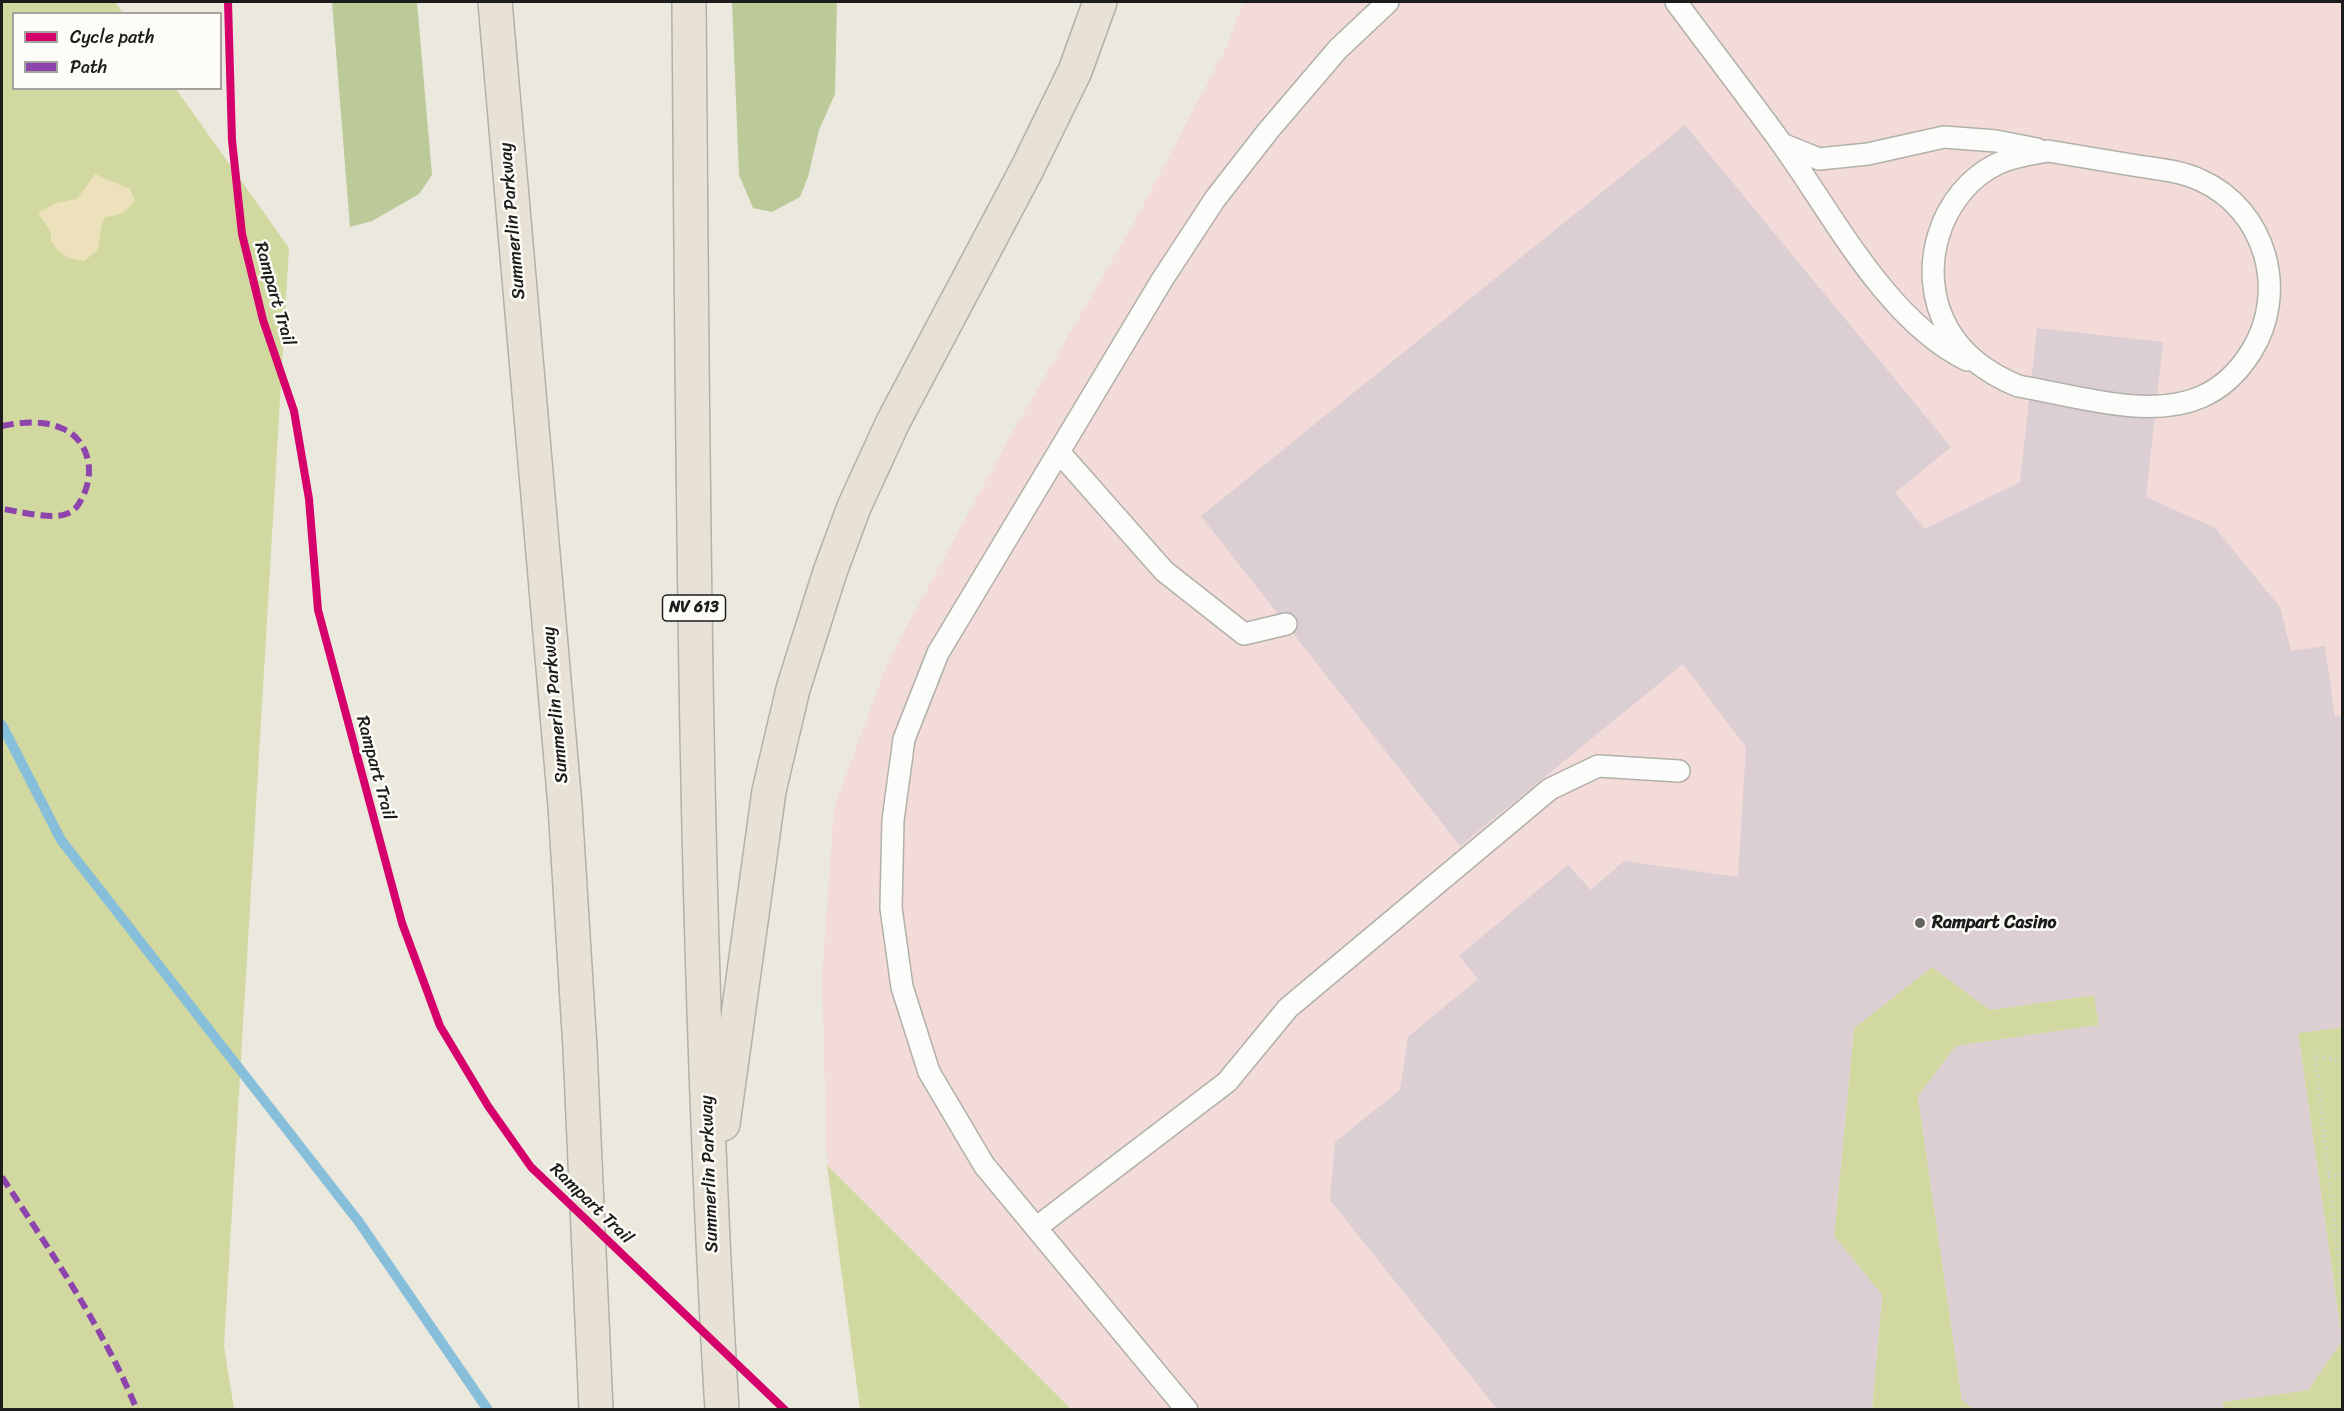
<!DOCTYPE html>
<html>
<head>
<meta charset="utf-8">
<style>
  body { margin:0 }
  #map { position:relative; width:2344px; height:1411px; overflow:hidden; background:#ebe9de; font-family:Sriracha,sans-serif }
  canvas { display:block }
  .frame { position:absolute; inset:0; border:3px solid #1c1c1c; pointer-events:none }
  .legend { position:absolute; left:12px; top:12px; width:210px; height:78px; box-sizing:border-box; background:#fdfcf7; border:2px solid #a3a29f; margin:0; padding:8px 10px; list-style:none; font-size:18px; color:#1c1c1c }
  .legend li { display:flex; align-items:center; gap:12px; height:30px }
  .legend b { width:30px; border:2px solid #a3a29f }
</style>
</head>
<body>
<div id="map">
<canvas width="2344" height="1411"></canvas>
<div class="frame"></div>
<ul class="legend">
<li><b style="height:8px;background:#d6006c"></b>Cycle path</li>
<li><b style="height:8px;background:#8e44ad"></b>Path</li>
</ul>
</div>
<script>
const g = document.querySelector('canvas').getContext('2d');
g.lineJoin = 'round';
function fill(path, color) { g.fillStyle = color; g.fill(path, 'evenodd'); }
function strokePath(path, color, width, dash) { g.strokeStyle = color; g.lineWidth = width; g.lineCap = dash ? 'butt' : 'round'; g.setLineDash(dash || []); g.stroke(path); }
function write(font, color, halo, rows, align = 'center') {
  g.font = font + ' Sriracha,sans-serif'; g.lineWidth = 5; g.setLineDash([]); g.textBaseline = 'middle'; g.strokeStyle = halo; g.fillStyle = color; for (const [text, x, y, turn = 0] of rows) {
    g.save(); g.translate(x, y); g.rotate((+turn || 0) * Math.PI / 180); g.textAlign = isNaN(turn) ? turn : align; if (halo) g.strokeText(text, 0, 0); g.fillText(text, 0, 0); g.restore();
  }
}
fill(new Path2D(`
  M 1243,2 L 2342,2 L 2342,1409 L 1071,1409 L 827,1165 L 822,978 L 834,808 L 888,661 L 1008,440 L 1132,226 L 1227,46 Z`), '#f2dbd8');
fill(new Path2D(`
  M 2,2 L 115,2 L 123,13 L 14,14 L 14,88 L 176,89 L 289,248 L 224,1346 L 234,1409 L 2,1410 Z
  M 1932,967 L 1990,1010 L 2094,995 L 2099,1025 L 1956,1046 L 1918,1096 L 1962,1400 L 1975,1409 L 1872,1409 L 1882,1295 L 1834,1236 L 1854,1028 Z
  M 2342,1027 L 2342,1340 L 2298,1033 Z
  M 827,1165 L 1071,1409 L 860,1409 Z
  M 2342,1341 L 2342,1409 L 2224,1409 L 2222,1402 L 2308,1390 Z`), '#d1d9a1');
fill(new Path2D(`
  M 332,2 L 417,2 L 432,175 L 419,194 L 372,221 L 350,227 Z
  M 732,2 L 837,2 L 835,94 L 819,130 L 808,177 L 800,197 L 772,212 L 753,208 L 739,175 Z`), '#bcca9a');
fill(new Path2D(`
  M 95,174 L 130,189 L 135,200 C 128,212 118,216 105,217 L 101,228 L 98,250 L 84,261 L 68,258 L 58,251 L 51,241 L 51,232 L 38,213 L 56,203 L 77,199 Z`), '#ede1bb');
strokePath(new Path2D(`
  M 2,725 L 61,840 L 359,1222 L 488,1410`), '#87bed9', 10);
fill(new Path2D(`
  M 1685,125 L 1951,447 L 1895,493 L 1925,529 L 2020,482 L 2037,328 L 2163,342 L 2146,497 L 2215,528 L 2280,607 L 2291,651 L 2325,646 L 2335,717 L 2342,716 L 2342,1027 L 2298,1033 L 2342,1341 L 2308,1390 L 2222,1402 L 2224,1410 L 1975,1410 L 1962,1400 L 1918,1096 L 1956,1046 L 2099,1025 L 2094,995 L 1990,1010 L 1932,967 L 1854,1028 L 1834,1236 L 1882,1295 L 1872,1410 L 1498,1410 L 1330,1200 L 1335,1142 L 1400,1090 L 1408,1037 L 1478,979 L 1459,956 L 1568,865 L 1591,890 L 1624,861 L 1738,877 L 1746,747 L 1683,664 L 1460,846 L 1201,516 Z`), '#dccfd4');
const lane = new Path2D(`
  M 1676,2 C 1711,49 1747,96 1782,144 C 1833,215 1887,321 1967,360
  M 1782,144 L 1819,159 L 1868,154 L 1944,137 L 1996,141 L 2037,149
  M 2048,151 C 2078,156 2108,161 2138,166 C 2158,169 2181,171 2200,180 C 2266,209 2289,292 2251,352 C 2239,371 2222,388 2201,397 C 2149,420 2073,395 2018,386 C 1989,374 1964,357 1948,329 C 1915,272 1939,191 1999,163 C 2015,156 2031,154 2048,151 Z
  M 1059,452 L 1164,571 L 1244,634 L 1286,624
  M 1037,1227 L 1227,1082 L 1288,1008 L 1550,789 L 1598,766 L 1679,771
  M 1187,1410 L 984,1165 L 929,1072 L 902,987 L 891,908 L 893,820 L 904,739 L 938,653 L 1162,280 L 1215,199 L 1268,131 L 1338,49 L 1388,2`);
const highway = new Path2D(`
  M 495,2 L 565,806 L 580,1048 L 596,1410
  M 689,2 C 693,471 694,941 722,1410
  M 723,1124 L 769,791 L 793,689 L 830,572 L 854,507 L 893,422 L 1027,169 L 1075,71 L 1100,2`);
strokePath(lane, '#b1b0a9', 24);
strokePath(highway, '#b1b0a9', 36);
strokePath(new Path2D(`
  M 2342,1063 L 2334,1059 L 2315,1056 L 2342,1289
  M 2328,1176 L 2342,1175`), '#d2d1cf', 4, [1.5, 4.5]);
strokePath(lane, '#fcfcfa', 21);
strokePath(highway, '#e8e2d6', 33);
strokePath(new Path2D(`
  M 2,426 C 20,422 44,420 61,428 C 88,438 95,470 84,494 C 80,503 76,511 66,514 C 50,520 19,511 2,509
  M 2,1177 C 50,1251 103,1327 137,1410`), '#8e44ad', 6, [12, 6]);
strokePath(new Path2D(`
  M 228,2 L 232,140 L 242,234 L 263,320 L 294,411 L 309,499 L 318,610 L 402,923 L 440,1026 L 488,1106 L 531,1167 L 785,1410`), '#d6006c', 8);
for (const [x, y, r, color] of [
  [1920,923,6,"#646460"]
]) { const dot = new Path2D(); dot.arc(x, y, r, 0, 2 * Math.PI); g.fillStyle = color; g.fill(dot); strokePath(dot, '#fdfcf7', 2); }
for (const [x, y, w] of [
  [694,608,63]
]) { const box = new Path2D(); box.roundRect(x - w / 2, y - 13, w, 26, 4.5); g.fillStyle = '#fdfcf7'; g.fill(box); strokePath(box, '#1c1c1c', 1.5); }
write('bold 16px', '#1c1c1c', null, [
  ["NV 613",694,608]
]);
write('18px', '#1c1c1c', '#fdfcf7', [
  ["Summerlin Parkway",513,221,-95],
  ["Rampart Trail",274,294,74],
  ["Summerlin Parkway",556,705,-95],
  ["Rampart Trail",375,768,75],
  ["Summerlin Parkway",710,1174,-92],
  ["Rampart Trail",591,1204,44]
]);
write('bold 18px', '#1c1c1c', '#fdfcf7', [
  ["Rampart Casino",1932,923]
], 'left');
</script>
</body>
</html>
